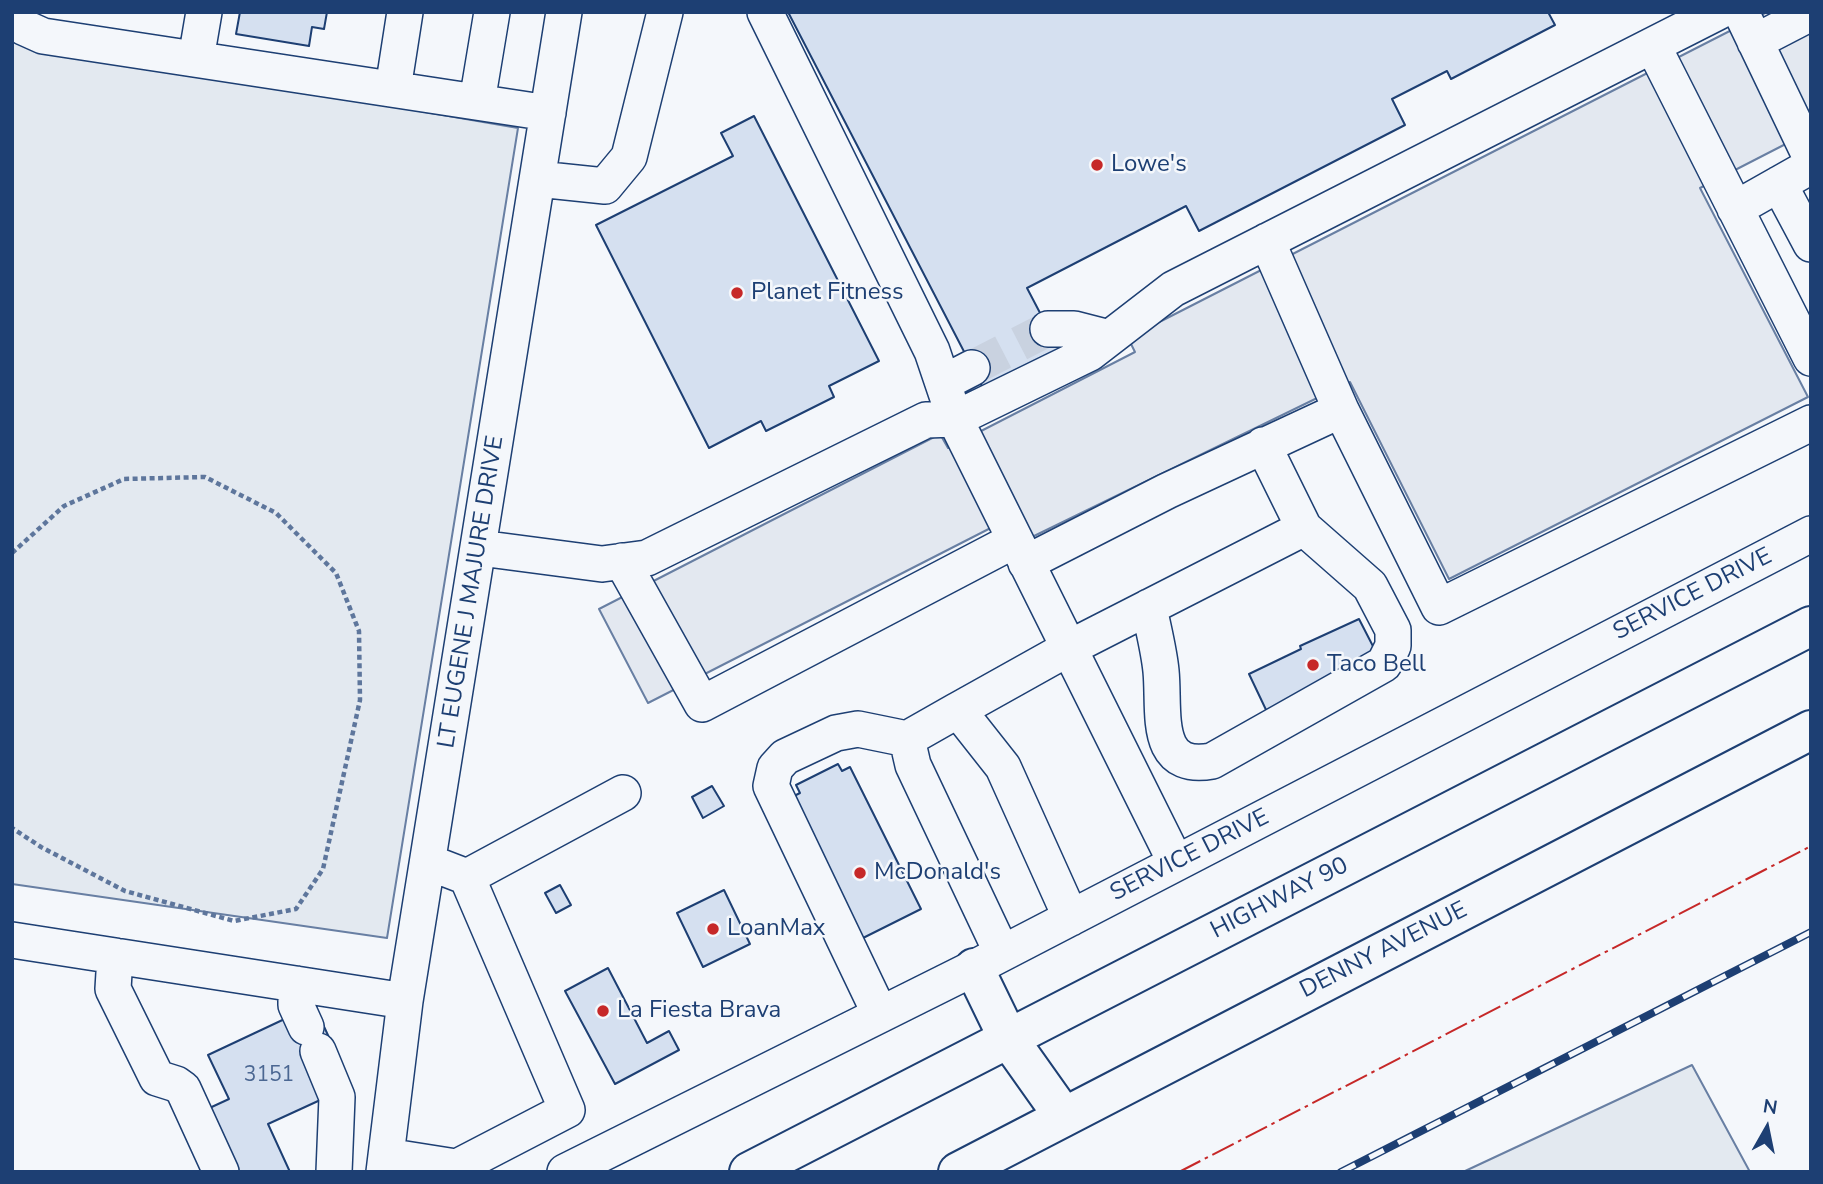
<!DOCTYPE html>
<html>
<head>
<meta charset="utf-8">
<style>
  body { margin:0 }
  #map { position:relative; width:1823px; height:1184px; overflow:hidden; background:#f4f7fb; font-family:"Nunito Sans",sans-serif }
  canvas { display:block }
  .frame { position:absolute; inset:0; border:14px solid #1d3f73; pointer-events:none }
  .north { position:absolute; left:1732px; top:1093px; width:70px; height:70px; -webkit-text-stroke:5px #f4f7fb; paint-order:stroke; rotate:9deg; font-size:19px; font-weight:700; line-height:28px; text-align:center; color:#1d3f73 }
  .north::after { content:''; display:block; margin:auto; width:24px; height:32px; background:#1d3f73; clip-path:polygon(50% 0,100% 100%,50% 72%,0 100%) }
</style>
</head>
<body>
<div id="map">
<canvas width="1823" height="1184"></canvas>
<div class="frame"></div>
<div class="north">N</div>
</div>
<script>
const g = document.querySelector('canvas').getContext('2d');
g.lineJoin = 'round';
function fill(path, color) { g.fillStyle = color; g.fill(path, 'evenodd'); }
function strokePath(path, color, width, dash) { g.strokeStyle = color; g.lineWidth = width; g.lineCap = dash ? 'butt' : 'round'; g.setLineDash(dash || []); g.stroke(path); }
function write(font, color, halo, rows, align = 'center') {
  g.font = font + ' "Nunito Sans",sans-serif'; g.lineWidth = 5; g.setLineDash([]); g.textBaseline = 'middle'; g.strokeStyle = halo; g.fillStyle = color; for (const [text, x, y, turn = 0] of rows) {
    g.save(); g.translate(x, y); g.rotate((+turn || 0) * Math.PI / 180); g.textAlign = isNaN(turn) ? turn : align; if (halo) g.strokeText(text, 0, 0); g.fillText(text, 0, 0); g.restore();
  }
}
const green = new Path2D(`
  M 12,41 L 518,128 L 387,938 L 12,884 Z
  M 1692,1065 L 1750,1172 L 1463,1172 Z`);
fill(green, '#e3e9f0');
strokePath(green, '#687fa3', 2);
const parking = new Path2D(`
  M 1767,12 L 1811,12 L 1811,131 L 1700,188 L 1808,397 L 1449,579 L 1350,382 L 1032,537 L 1020,513 L 648,703 L 599,609 L 940,434 L 948,448 L 1135,352 L 1128,338 Z`);
fill(parking, '#e3e8f0');
strokePath(parking, '#687fa3', 2);
const building = new Path2D(`
  M 240,12 L 327,12 L 324,29 L 312,27 L 309,46 L 236,34 Z
  M 788,12 L 1548,12 L 1555,25 L 1451,79 L 1447,71 L 1392,99 L 1405,125 L 1199,231 L 1186,206 L 1027,288 L 1062,355 L 986,394 Z
  M 754,116 L 879,361 L 829,386 L 834,397 L 766,431 L 761,421 L 709,448 L 596,225 L 733,156 L 721,133 Z
  M 1359,619 L 1378,656 L 1268,714 L 1249,674 L 1301,649 L 1300,646 Z
  M 838,764 L 842,771 L 850,767 L 921,909 L 859,940 L 784,801 L 800,793 L 796,785 Z
  M 712,786 L 724,806 L 703,818 L 692,797 Z
  M 560,885 L 571,905 L 556,913 L 545,893 Z
  M 724,890 L 750,944 L 703,967 L 677,913 Z
  M 608,968 L 647,1043 L 669,1031 L 679,1050 L 615,1084 L 565,991 Z
  M 291,1016 L 321,1020 L 332,1044 L 329,1096 L 268,1124 L 290,1172 L 230,1172 L 203,1111 L 229,1099 L 208,1055 Z`);
fill(building, '#d5e0f0');
strokePath(building, '#1d3f73', 2);
strokePath(new Path2D(`
  M 972,368 L 1048,329`), '#c9d2e0', 35, [35, 18]);
const minor = new Path2D(`
  M 765,12 L 932,351 L 955,419 L 1176,863
  M 1741,12 L 1811,158
  M 12,13 L 23,27 L 43,36 L 548,113
  M 1755,42 L 1811,13
  M 1653,46 L 1811,358
  M 196,59 L 204,12
  M 393,89 L 405,12
  M 477,102 L 492,12
  M 538,179 L 605,186 L 629,157 L 665,12
  M 1779,184 L 1811,244
  M 1735,209 L 1811,166
  M 1267,241 L 1341,410
  M 1048,329 L 1074,329 L 1109,338
  M 943,383 L 972,368
  M 480,548 L 602,564 L 647,558 L 926,420 L 955,419 L 1090,353 L 1173,289 L 1718,12
  M 622,561 L 702,704 L 1015,540
  M 1026,563 L 1167,491 L 1341,410 L 1439,607 L 1811,423
  M 1149,607 C 1153,628 1159,650 1161,671 C 1165,711 1152,772 1212,761 L 1384,664 L 1393,646 L 1393,630 L 1370,586 L 1304,528
  M 958,710 L 1069,648 L 1304,528 L 1263,445
  M 428,862 L 467,877 L 567,1110 L 461,1165 L 465,1172
  M 467,877 L 623,793
  M 12,940 L 405,1001
  M 1002,953 L 913,765 L 907,739 L 958,710 L 1003,767 L 1071,918
  M 115,956 L 113,989 L 157,1078 L 176,1084 L 183,1089 L 221,1172
  M 296,984 L 296,1005 L 306,1027
  M 880,1014 L 771,786 L 775,768 L 785,757 L 836,733 L 858,729 L 907,739
  M 318,1051 L 337,1097 L 334,1172
  M 386,1156 L 462,1168
  M 384,1172 L 405,1001 L 564,12
  M 565,1172 L 974,968 L 1811,534`);
const major = new Path2D(`
  M 974,968 L 1008,1038 L 1064,1117
  M 749,1172 L 1811,626
  M 958,1172 L 1811,730`);
strokePath(minor, '#1d3f73', 38);
strokePath(major, '#1d3f73', 42);
strokePath(new Path2D(`
  M 12,553 L 64,506 L 124,479 L 205,477 L 276,513 L 336,573 L 359,631 L 360,700 L 323,869 L 296,909 L 234,921 L 125,891 L 41,847 L 12,828`), '#5e769c', 4.5, [5, 3.5]);
strokePath(minor, '#f4f7fb', 35);
strokePath(major, '#f4f7fb', 38);
const rail = new Path2D(`
  M 1341,1172 L 1811,932`);
strokePath(rail, '#1d3f73', 8);
strokePath(rail, '#f4f7fb', 5, [16]);
strokePath(new Path2D(`
  M 1179,1172 L 1811,846`), '#c62828', 2, [24, 5, 3.5, 5]);
for (const [x, y, r, color] of [
  [1097,165,7,"#c62828"],
  [737,293,7,"#c62828"],
  [1313,665,7,"#c62828"],
  [860,873,7,"#c62828"],
  [713,929,7,"#c62828"],
  [603,1011,7,"#c62828"]
]) { const dot = new Path2D(); dot.arc(x, y, r, 0, 2 * Math.PI); g.fillStyle = color; g.fill(dot); strokePath(dot, '#f4f7fb', 2.5); }
write('21px', '#4b6792', null, [
  ["3151",269,1076]
]);
write('24px', '#1d3f73', '#f4f7fb', [
  ["Lowe's",1111,165],
  ["Planet Fitness",751,293],
  ["Taco Bell",1327,665],
  ["McDonald's",874,873],
  ["LoanMax",727,929],
  ["La Fiesta Brava",617,1011]
], 'left');
write('24px', '#1d3f73', '#f4f7fb', [
  ["LT EUGENE J MAJURE DRIVE",472,592,-81],
  ["SERVICE DRIVE",1693,595,-27],
  ["SERVICE DRIVE",1190,856,-27],
  ["HIGHWAY 90",1280,899,-27],
  ["DENNY AVENUE",1384,951,-27]
]);
</script>
</body>
</html>
